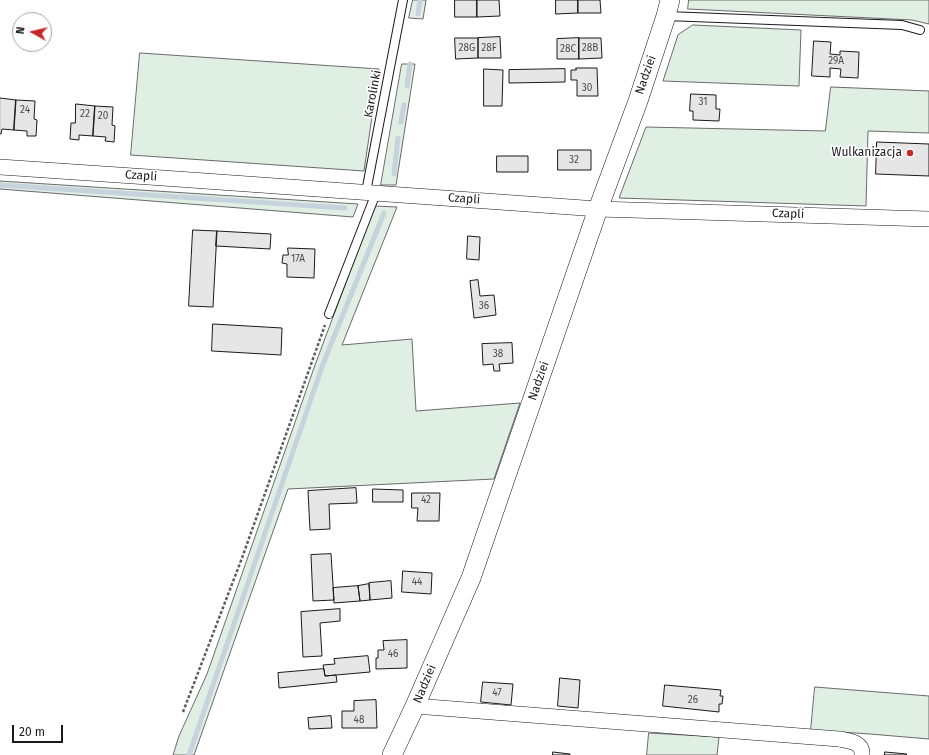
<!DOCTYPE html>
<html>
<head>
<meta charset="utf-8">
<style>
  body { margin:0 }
  #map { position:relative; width:929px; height:755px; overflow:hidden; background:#fff; font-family:"Fira Sans",sans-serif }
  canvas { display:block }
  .north { position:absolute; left:12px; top:12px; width:40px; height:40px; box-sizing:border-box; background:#fff; border:1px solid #a3a3a3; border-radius:50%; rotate:278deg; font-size:11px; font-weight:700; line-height:16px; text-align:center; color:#1a1a1a }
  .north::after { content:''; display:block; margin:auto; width:14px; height:18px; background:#c62828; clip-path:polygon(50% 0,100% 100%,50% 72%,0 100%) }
  .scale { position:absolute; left:12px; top:725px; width:51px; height:18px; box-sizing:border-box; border:2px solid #1a1a1a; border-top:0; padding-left:5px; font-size:12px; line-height:14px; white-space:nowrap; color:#1a1a1a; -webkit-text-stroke:3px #fff; paint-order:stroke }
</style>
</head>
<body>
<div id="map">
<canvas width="929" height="755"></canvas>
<div class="north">N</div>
<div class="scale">20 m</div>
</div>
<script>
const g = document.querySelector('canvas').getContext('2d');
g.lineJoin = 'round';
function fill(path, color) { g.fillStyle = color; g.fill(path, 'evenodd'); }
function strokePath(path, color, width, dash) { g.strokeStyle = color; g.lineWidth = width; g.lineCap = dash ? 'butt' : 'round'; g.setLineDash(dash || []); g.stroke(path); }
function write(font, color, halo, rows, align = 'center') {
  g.font = font + ' "Fira Sans",sans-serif'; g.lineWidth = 3; g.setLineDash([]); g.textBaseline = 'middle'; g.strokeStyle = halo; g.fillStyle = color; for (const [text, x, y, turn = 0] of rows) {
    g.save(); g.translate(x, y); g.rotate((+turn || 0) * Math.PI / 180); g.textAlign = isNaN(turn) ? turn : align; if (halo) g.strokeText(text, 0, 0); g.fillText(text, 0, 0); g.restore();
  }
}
const green = new Path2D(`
  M 413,0 L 426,0 L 423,19 L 409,18 Z
  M 689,0 L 929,0 L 929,24 L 912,20 L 688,9 Z
  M 693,25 L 801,30 L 799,86 L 663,81 L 678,35 Z
  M 140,53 L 379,69 L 364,171 L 131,155 Z
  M 402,64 L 415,64 L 396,185 L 381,185 Z
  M 831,87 L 929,91 L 929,133 L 868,131 L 866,206 L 619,198 L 646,127 L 825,131 Z
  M 0,181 L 358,204 L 353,217 L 0,189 Z
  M 375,206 L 397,207 L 342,345 L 412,339 L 416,411 L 520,403 L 494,479 L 288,489 L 194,755 L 173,755 L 179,736 L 207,674 L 315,365 Z
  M 815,687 L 929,696 L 929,739 L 870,734 L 811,730 Z
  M 649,733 L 719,737 L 717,755 L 647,755 Z`);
fill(green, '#e0efe3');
strokePath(green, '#6a6a6a', 1);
strokePath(new Path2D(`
  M 418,14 L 420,0
  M 407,86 L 410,64
  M 401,122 L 404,105
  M 394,174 L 398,138
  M 0,185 L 345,208
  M 189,755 L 323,364 L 384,213`), '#c6d2dc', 5);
const building = new Path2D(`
  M 455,0 L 477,0 L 477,17 L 455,17 Z
  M 477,0 L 499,0 L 500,16 L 477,17 Z
  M 556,0 L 578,0 L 578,13 L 556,14 Z
  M 578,0 L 600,0 L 601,13 L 578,13 Z
  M 500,37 L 501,58 L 478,58 L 478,38 Z
  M 455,38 L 478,38 L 478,58 L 456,59 Z
  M 579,38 L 601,38 L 602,58 L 579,59 Z
  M 579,38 L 579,59 L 557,59 L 557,39 Z
  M 814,41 L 831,42 L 830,54 L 840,55 L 840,51 L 859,52 L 858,78 L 840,77 L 841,69 L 830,68 L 830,77 L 812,76 Z
  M 576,68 L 597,68 L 598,96 L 577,96 L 577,80 L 571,80 L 571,70 L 576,70 Z
  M 484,69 L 503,70 L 502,106 L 484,106 Z
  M 565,69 L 565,82 L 509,83 L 509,70 Z
  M 691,94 L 716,95 L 716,109 L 720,109 L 719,121 L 693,120 L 693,111 L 690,111 Z
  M 0,98 L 16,100 L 14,130 L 2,129 L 1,134 L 0,134 Z
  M 16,100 L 35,101 L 34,119 L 37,120 L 36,136 L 27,136 L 27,131 L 14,130 Z
  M 76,104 L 95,106 L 93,136 L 79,135 L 79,140 L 70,139 L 71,123 L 75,123 Z
  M 95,106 L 113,107 L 112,125 L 115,126 L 114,142 L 105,141 L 106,137 L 93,136 Z
  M 877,142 L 929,144 L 929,176 L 876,174 Z
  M 558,150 L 591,150 L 591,170 L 558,170 Z
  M 497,156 L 528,156 L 528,172 L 497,172 Z
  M 193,230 L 217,231 L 213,307 L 189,306 Z
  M 217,231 L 271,234 L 270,249 L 216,246 Z
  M 468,236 L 480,237 L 479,260 L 467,259 Z
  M 288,248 L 315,249 L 314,278 L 287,277 L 287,264 L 282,263 L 283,255 L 288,255 Z
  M 478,280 L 480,296 L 494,295 L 496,315 L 474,318 L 470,281 Z
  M 213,324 L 282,328 L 281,355 L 212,351 Z
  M 512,343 L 513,363 L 499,364 L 500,371 L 494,371 L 493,364 L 483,365 L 482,344 Z
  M 356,488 L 357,503 L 329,504 L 330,529 L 310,530 L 308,491 Z
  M 373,489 L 403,490 L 403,502 L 373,502 Z
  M 412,493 L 440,493 L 439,521 L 417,521 L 418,508 L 412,508 Z
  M 331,554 L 334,600 L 313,601 L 311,555 Z
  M 403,571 L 432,573 L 431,594 L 402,592 Z
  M 391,581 L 392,598 L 370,600 L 369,583 Z
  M 369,584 L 370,600 L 360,601 L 358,586 Z
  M 358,586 L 360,601 L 334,603 L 333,588 Z
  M 340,609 L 340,621 L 320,623 L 322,656 L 303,657 L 301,612 Z
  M 407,640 L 407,668 L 376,669 L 376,658 L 378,658 L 378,650 L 384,650 L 383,641 Z
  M 368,656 L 370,672 L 325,676 L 323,665 L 335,664 L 334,659 Z
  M 324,669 L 325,676 L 336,675 L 337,682 L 279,688 L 278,673 Z
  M 560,678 L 580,680 L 578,708 L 558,706 Z
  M 483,682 L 513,684 L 511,705 L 481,702 Z
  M 665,685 L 721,690 L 720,696 L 723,696 L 722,704 L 719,704 L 719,712 L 663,706 Z
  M 376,700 L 377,728 L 342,728 L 342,711 L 354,711 L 354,701 Z
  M 331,716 L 332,728 L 309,729 L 308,718 Z
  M 553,752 L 570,754 L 570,755 L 553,755 Z
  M 885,752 L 907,754 L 906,755 L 885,755 Z`);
fill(building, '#e6e6e6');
strokePath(building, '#1a1a1a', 1);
const service = new Path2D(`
  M 666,16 L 902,25 L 920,30
  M 366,192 L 403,0
  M 329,314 L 376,193`);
const minor = new Path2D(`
  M 0,167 L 163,178 L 598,209 L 929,219
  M 415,706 L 839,739 C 850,741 863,742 862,755`);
const tertiary = new Path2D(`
  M 392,755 L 415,706 L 471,578 L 598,209 L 638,101 L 666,16 L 670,0`);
strokePath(service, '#1a1a1a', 10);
strokePath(minor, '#1a1a1a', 16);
strokePath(tertiary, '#1a1a1a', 20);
strokePath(new Path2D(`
  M 183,712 L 242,558 L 325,325`), '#5f5f5f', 2.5, [3, 2]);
strokePath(service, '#fff', 8);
strokePath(minor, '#fff', 15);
strokePath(tertiary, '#fff', 19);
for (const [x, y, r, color] of [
  [910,153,4,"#c62828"]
]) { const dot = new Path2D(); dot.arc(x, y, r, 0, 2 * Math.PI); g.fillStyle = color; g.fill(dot); strokePath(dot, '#fff', 1.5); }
write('10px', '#4d4d4d', null, [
  ["28G",467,48],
  ["28F",489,48],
  ["28B",590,48],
  ["28C",568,49],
  ["29A",836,61],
  ["30",587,88],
  ["31",703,102],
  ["24",25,110],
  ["22",85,114],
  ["20",103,116],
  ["32",574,160],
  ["17A",298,259],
  ["36",484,306],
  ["38",498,354],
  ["42",426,500],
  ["44",417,582],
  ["46",393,654],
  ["47",497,693],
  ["26",693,700],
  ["48",359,720]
]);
write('12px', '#1a1a1a', '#fff', [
  ["Nadziei",646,75,-71],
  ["Karolinki",373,94,-79],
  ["Czapli",141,176,4],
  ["Czapli",464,199,4],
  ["Czapli",788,214,2],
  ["Nadziei",539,381,-71],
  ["Nadziei",425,684,-67]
]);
write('12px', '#1a1a1a', '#fff', [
  ["Wulkanizacja",902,153]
], 'right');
</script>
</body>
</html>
